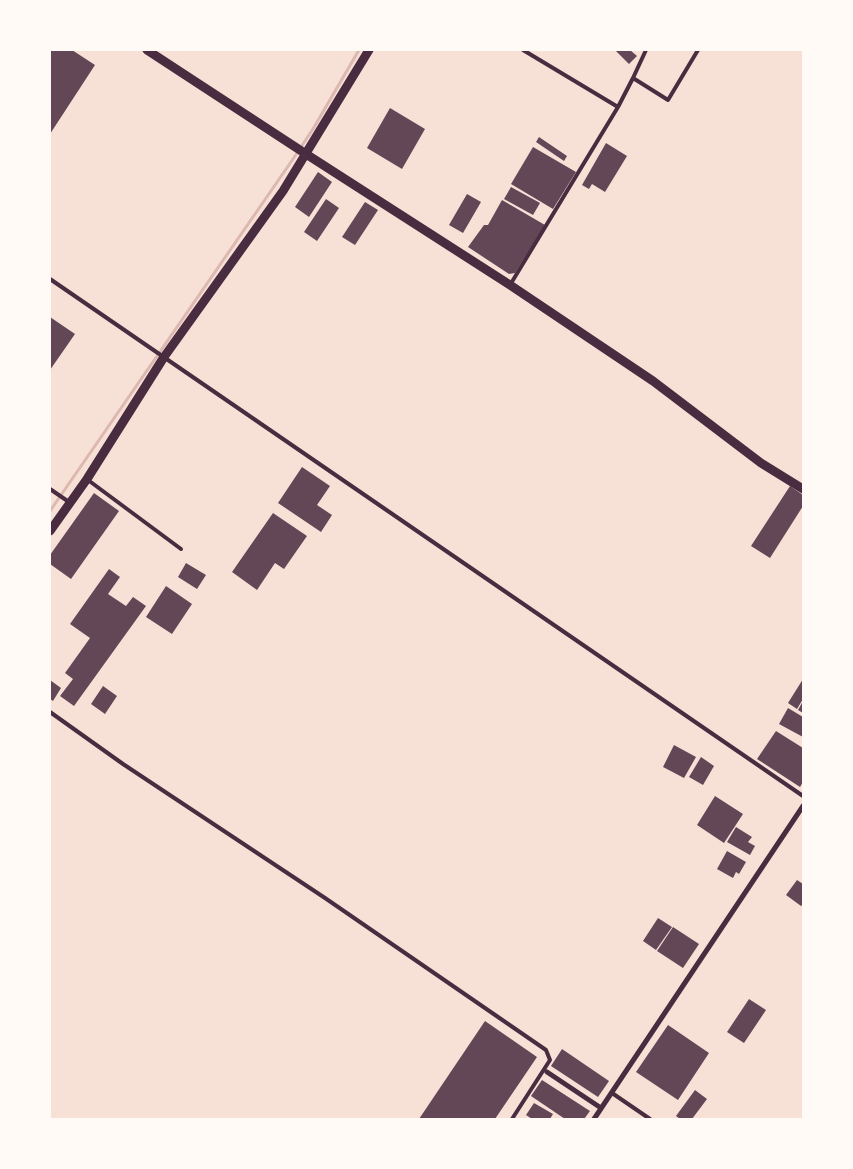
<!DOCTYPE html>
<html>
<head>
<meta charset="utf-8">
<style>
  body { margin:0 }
  #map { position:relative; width:853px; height:1169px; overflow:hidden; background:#f7e1d7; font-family:"IBM Plex Serif",serif }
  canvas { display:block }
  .frame { position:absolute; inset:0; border:51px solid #fffaf5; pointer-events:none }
</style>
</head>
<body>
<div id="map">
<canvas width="853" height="1169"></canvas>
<div class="frame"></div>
</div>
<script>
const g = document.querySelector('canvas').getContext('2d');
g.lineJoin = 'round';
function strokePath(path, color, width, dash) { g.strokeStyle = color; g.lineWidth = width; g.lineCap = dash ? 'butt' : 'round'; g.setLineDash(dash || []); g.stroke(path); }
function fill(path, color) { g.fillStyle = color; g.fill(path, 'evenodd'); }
strokePath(new Path2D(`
  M 50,511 L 293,159 L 313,129 L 359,50`), '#dcb8b0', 3);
fill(new Path2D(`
  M 50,50 L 72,50 L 95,65 L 50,134 Z
  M 615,50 L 630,50 L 637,56 L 629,64 Z
  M 390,108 L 425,129 L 402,169 L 367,148 Z
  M 539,137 L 567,156 L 564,161 L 536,142 Z
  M 606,143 L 627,156 L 605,192 L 592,184 L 589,189 L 582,185 Z
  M 533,147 L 576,172 L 553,209 L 511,184 Z
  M 318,172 L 332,182 L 309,217 L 295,207 Z
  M 511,187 L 540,203 L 533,215 L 504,199 Z
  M 467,194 L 481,202 L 463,233 L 449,225 Z
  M 326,199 L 339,208 L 317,241 L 304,232 Z
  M 502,200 L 545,225 L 515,273 L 509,274 L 468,247 L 484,225 L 488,225 Z
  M 365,202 L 378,210 L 355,245 L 342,237 Z
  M 50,317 L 75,334 L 50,370 Z
  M 302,467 L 330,486 L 317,505 L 332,515 L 321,532 L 278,503 Z
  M 790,486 L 803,495 L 803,506 L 770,558 L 751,546 Z
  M 94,493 L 119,511 L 71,579 L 50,564 L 50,555 Z
  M 273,513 L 307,536 L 284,569 L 275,563 L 257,590 L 232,572 Z
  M 186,563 L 206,575 L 197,589 L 178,577 Z
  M 109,569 L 120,577 L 108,594 L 126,606 L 133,597 L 146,606 L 74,706 L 60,696 L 73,679 L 65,673 L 90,638 L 70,624 Z
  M 166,586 L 192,604 L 172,634 L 146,617 Z
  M 803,679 L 803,699 L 797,709 L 788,703 Z
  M 50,680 L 61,688 L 53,701 L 50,699 Z
  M 103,686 L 117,696 L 105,714 L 91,704 Z
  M 803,701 L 803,713 L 798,710 Z
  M 788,708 L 803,717 L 803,737 L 779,724 Z
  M 776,731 L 803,748 L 803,782 L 800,787 L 757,759 Z
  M 674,745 L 696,757 L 684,778 L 663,767 Z
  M 701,757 L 714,766 L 703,785 L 689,777 Z
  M 715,796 L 743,814 L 724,843 L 697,825 Z
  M 736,827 L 752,837 L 748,842 L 755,846 L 750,855 L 727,842 Z
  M 727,851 L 746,862 L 739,874 L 736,872 L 733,878 L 717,869 Z
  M 797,880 L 803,884 L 803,904 L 801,906 L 786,895 Z
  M 658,918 L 672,927 L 656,950 L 643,941 Z
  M 673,927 L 699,944 L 683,968 L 657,951 Z
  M 749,999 L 766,1010 L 744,1043 L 727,1032 Z
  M 485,1021 L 537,1057 L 495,1119 L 419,1119 Z
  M 668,1025 L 709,1053 L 678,1100 L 636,1072 Z
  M 562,1049 L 609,1081 L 598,1097 L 551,1066 Z
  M 542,1080 L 590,1111 L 584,1119 L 565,1119 L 531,1096 Z
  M 695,1090 L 707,1099 L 692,1119 L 680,1119 L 676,1116 Z
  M 534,1103 L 553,1114 L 550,1119 L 532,1119 L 526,1115 Z`), '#644757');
strokePath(new Path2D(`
  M 523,50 L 618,107
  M 633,78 L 646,50
  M 50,279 L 803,796
  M 510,285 L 618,107 L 633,78 L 668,100 L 698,50
  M 88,480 L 181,549
  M 50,489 L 69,502
  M 50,712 L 123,764 L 325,898 L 546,1050 L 550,1060 L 512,1119
  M 612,1093 L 650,1119`), '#4a2c40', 4);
strokePath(new Path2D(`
  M 547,1072 L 601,1108
  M 594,1119 L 803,806`), '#4a2c40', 5);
strokePath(new Path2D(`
  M 147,50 L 306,154 L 510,285 L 653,381 L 761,463 L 803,489
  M 50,531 L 87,479 L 164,357 L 283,191 L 369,50`), '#4a2c40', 9);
</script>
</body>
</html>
